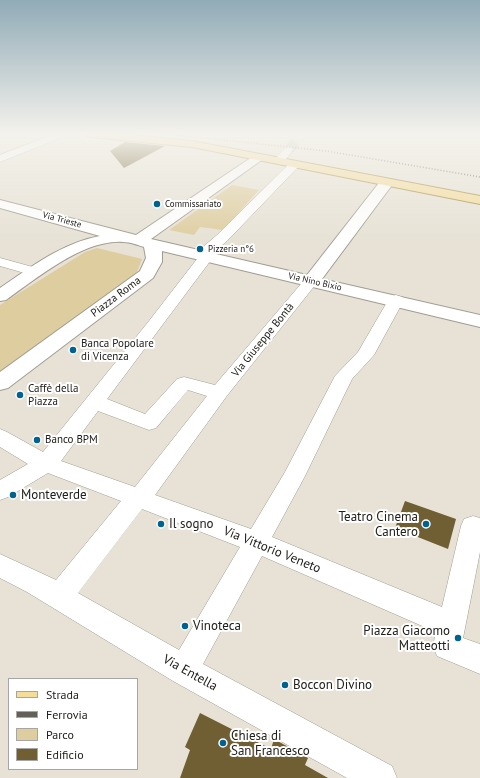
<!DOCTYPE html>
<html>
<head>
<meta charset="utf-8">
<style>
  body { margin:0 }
  #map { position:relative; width:480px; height:778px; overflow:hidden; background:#e7e2d5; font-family:"PT Sans",sans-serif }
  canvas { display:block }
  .legend { position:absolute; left:8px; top:678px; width:130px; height:92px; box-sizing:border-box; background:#fff; border:1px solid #a7a6a4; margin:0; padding:5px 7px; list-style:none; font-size:12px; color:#22201c }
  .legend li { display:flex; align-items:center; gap:8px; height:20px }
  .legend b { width:20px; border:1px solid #a7a6a4 }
</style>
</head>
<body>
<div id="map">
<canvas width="480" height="778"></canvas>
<ul class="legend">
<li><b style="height:5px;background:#f4dc9a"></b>Strada</li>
<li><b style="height:5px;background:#636059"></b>Ferrovia</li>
<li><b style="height:11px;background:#decd9f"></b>Parco</li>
<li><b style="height:11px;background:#6f5f32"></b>Edificio</li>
</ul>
</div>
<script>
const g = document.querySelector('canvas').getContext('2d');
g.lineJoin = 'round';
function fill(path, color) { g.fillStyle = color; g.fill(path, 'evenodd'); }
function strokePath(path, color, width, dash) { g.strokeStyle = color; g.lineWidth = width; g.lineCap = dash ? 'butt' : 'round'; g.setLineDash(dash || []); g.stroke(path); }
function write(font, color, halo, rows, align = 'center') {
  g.font = font + ' "PT Sans",sans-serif'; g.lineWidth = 4; g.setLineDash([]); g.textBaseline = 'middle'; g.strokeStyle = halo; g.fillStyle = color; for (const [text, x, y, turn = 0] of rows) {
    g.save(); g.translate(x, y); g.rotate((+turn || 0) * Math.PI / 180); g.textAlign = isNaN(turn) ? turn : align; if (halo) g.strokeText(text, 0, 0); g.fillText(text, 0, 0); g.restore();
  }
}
fill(new Path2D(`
  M 232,185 L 259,190 L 223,230 L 200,227 L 194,235 L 169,230 Z
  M 97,248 L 142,259 L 137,272 L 68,327 L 0,373 L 0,305 L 85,252 Z`), '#decd9f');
fill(new Path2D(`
  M 125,142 L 165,146 L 124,168 L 110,151 Z
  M 405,501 L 456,519 L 448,549 L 395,528 Z
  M 200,713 L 271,749 L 274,739 L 308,758 L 305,765 L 328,778 L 180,778 L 190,750 L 185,747 Z`), '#6f5f32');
strokePath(new Path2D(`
  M 289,149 L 300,137`), '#c0bbb0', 10, [10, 5]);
const street = new Path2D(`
  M 54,134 L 67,134 L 65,136 L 0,162 L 0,155 Z
  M 298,134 L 308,134 L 303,139 L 300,140 L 295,137 Z
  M 289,146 L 292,147 L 294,149 L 292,151 L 283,163 L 275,163 L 274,161 C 278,156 283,148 289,146 Z
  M 295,161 L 300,164 L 299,166 L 227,241 L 211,254 L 213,257 L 211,260 L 107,399 L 145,414 L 177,379 L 184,377 L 215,385 L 306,278 L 311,277 L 316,278 L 318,281 L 316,284 L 226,397 L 155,495 L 251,529 L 285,472 L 335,376 L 358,352 L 390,297 L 396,295 L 402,297 L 404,300 L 374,355 L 352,379 L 305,476 L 272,537 L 442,607 L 461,526 L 464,519 L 473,516 L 480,518 L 480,552 L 463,638 L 480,644 L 480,674 L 437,656 L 433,646 L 436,632 L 262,556 L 203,664 L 392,766 L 397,778 L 347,778 L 173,681 L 27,592 L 0,578 L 0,554 L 56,580 L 121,501 L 48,473 L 8,497 L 0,500 L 0,480 L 28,464 L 0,447 L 0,429 L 7,432 L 43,452 L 149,321 L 197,259 L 194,256 L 196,253 L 217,235 L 291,162 ZM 188,390 L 207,396 L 135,487 L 61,461 L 98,411 L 149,430 L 156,428 ZM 142,509 L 240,547 L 179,650 L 78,593 Z
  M 0,258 L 40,269 L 42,272 L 40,275 L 35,276 L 0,266 Z`);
const secondary = new Path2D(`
  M 259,154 L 263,155 L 265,157 L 263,159 L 151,239 L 307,275 L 382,179 L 392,179 L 393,182 L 392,185 L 322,279 L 480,315 L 480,327 L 162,251 L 162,262 L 153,278 L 8,388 L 0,390 L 0,372 L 140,271 L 146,258 L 144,247 C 138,245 130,242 123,242 C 84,239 37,278 6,300 L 0,301 L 0,288 C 31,267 62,243 100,236 L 0,208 L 0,200 L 136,235 L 255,155 Z`);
const primary = new Path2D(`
  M 86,134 L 122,134 L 192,141 L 480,196 L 480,204 L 192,147 L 91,137 L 87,136 Z`);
strokePath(street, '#a29d91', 1);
strokePath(secondary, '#a29d91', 2);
strokePath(primary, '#a68b42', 2);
fill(street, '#fff');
fill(secondary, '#fff');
fill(primary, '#f4dc9a');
strokePath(new Path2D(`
  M 167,134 L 326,151 L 480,177`), '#636059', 1.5, [1, 2]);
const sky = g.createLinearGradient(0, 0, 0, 243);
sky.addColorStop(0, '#91abb7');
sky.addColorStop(0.55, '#f4f2ec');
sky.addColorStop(1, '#f4f2ec00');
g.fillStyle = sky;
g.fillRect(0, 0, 480, 243);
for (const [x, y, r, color] of [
  [157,204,4,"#006291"],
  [200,249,4,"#006291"],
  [73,350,4,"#006291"],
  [20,395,4,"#006291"],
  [37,440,4,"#006291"],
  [13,495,4,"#006291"],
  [161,524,4,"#006291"],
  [426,524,4,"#006291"],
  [185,626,4,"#006291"],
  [458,638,4,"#006291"],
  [285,685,4,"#006291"],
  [223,743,4,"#006291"]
]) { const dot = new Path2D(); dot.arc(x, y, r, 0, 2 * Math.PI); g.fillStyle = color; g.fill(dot); strokePath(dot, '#fff', 1.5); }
write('9px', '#22201c', '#fff', [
  ["Commissariato",165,204],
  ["Pizzeria n°6",208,249]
], 'left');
write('9px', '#22201c', '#fff', [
  ["Via Trieste",62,220,15],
  ["Via Nino Bixio",315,282,13]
]);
write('11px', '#22201c', '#fff', [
  ["Piazza Roma",116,297,-37],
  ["Via Giuseppe Bontà",263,340,-51]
]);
write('11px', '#22201c', '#fff', [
  ["Banca Popolare",81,344],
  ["di Vicenza",81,357],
  ["Caffè della",28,389],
  ["Piazza",28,402],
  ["Banco BPM",45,440]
], 'left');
write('13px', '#22201c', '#fff', [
  ["Monteverde",21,495],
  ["Teatro Cinema",418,517,"right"],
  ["Cantero",418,532,"right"],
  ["Il sogno",169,524],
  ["Vinoteca",193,626],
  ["Piazza Giacomo",450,631,"right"],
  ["Matteotti",450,646,"right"],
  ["Boccon Divino",293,685],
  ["Chiesa di",231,736],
  ["San Francesco",231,751]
], 'left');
write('13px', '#22201c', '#fff', [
  ["Via Vittorio Veneto",272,550,22],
  ["Via Entella",190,673,29]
]);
</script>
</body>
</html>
